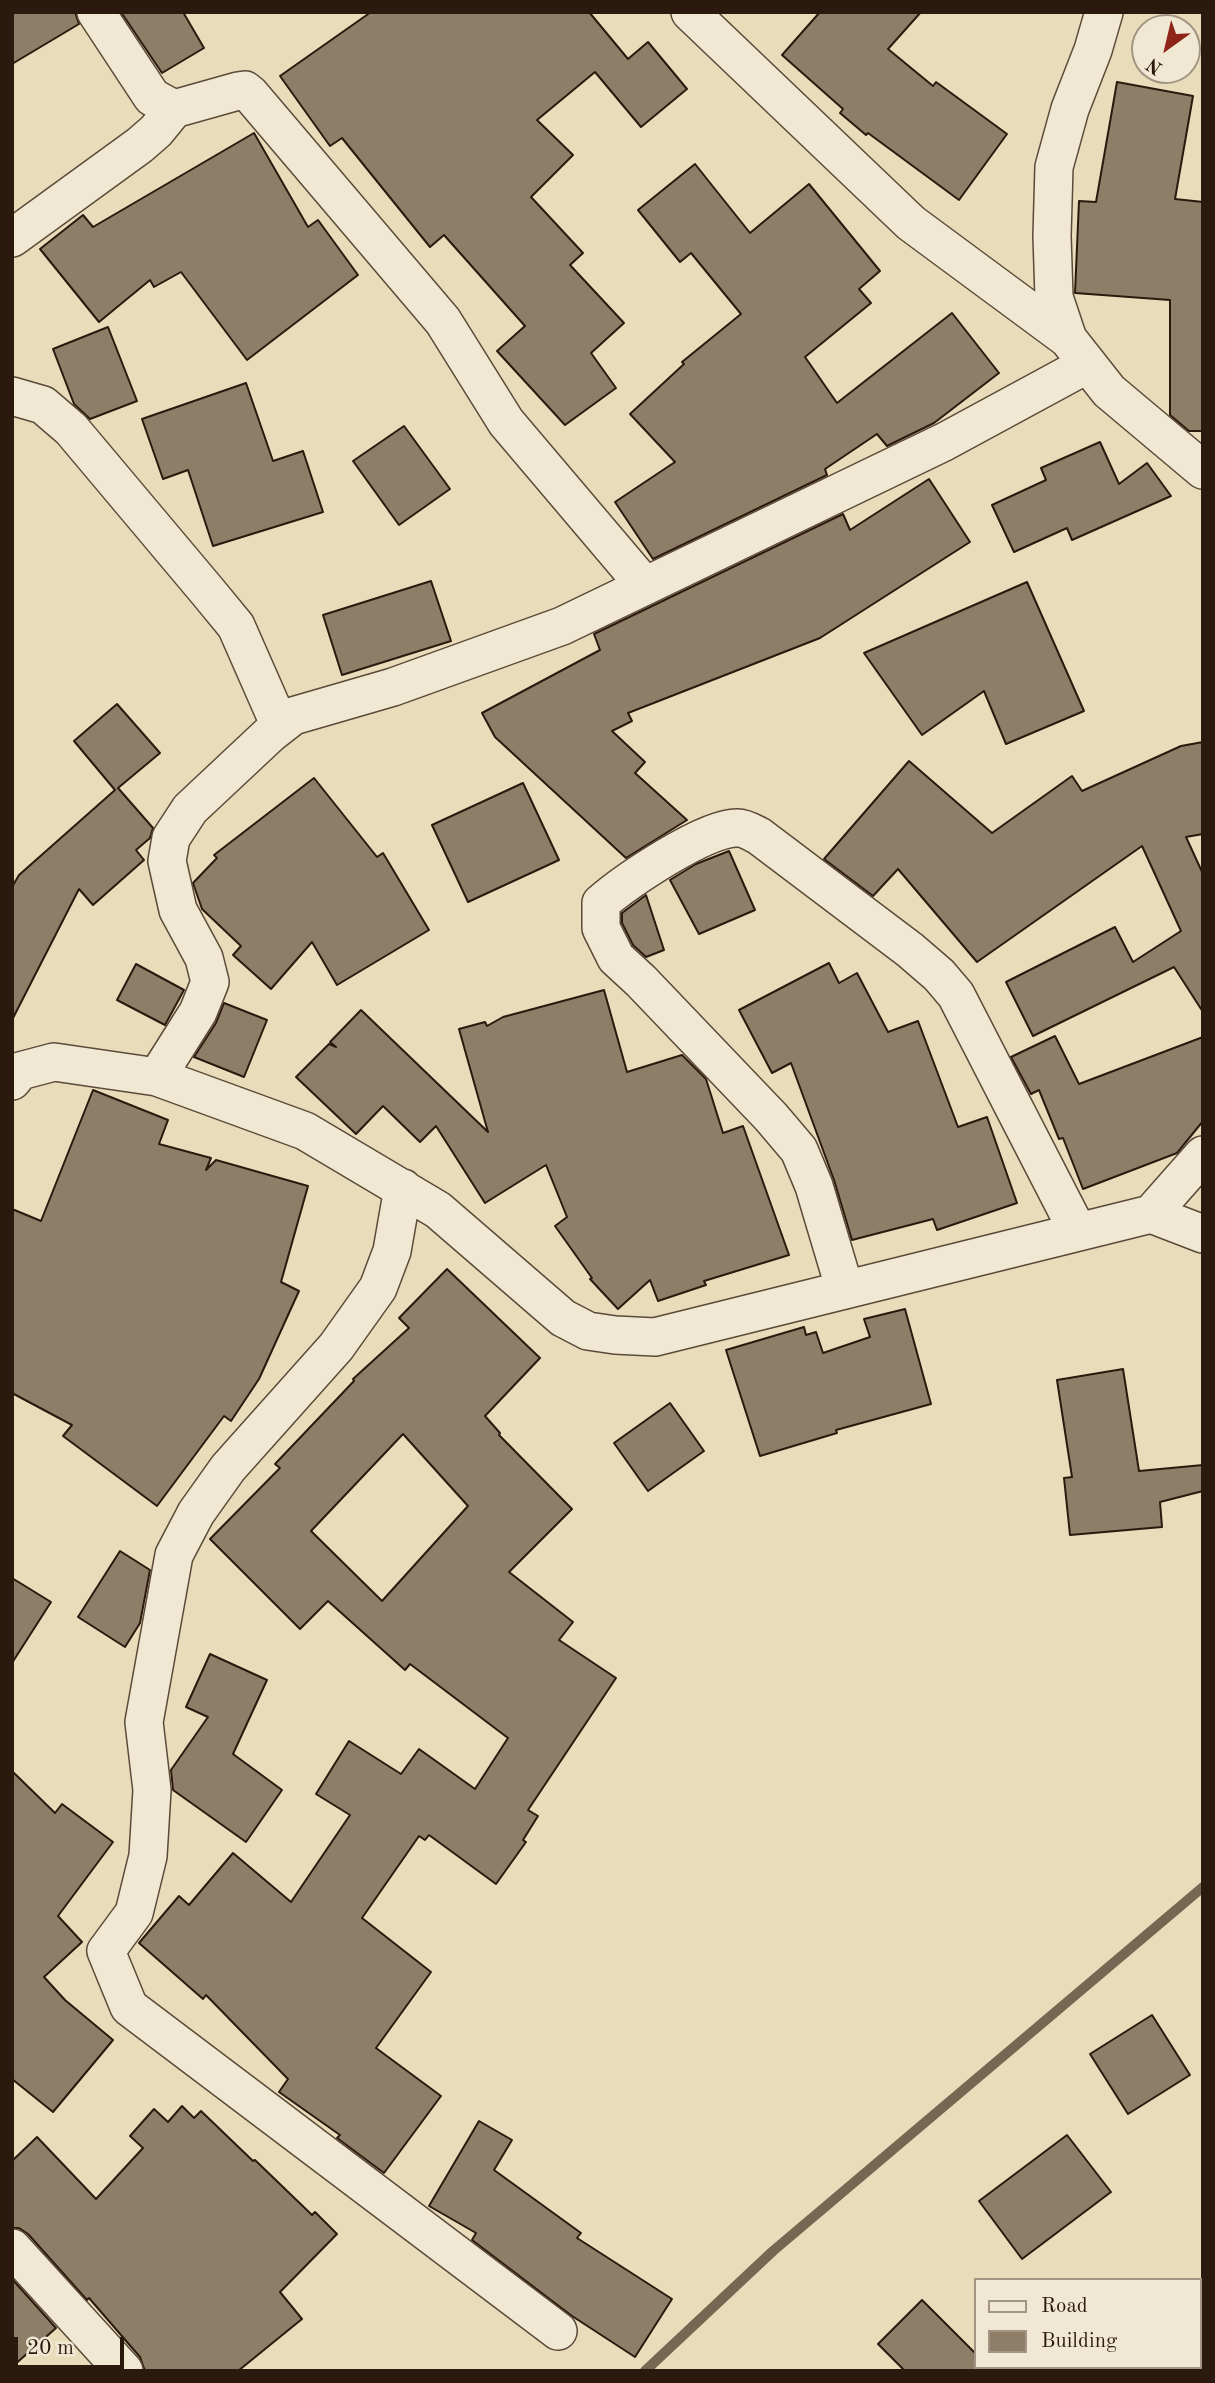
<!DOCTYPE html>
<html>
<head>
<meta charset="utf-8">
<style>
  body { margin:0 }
  #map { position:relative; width:1215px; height:2383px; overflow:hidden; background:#e8dcba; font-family:"Old Standard TT",serif }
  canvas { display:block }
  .frame { position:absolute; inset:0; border:14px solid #2c190e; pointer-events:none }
  .legend { position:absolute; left:974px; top:2278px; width:228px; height:91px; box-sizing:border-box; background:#f0e8d2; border:2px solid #a29584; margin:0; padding:9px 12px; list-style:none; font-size:21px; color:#2c190e }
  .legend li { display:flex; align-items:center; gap:14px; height:35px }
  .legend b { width:35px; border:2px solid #a29584 }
  .north { position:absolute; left:1131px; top:14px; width:70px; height:70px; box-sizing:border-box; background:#f0e8d2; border:2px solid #a29584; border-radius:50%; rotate:214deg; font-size:19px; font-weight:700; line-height:28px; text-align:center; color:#2c190e }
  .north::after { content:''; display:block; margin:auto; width:24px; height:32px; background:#8f2418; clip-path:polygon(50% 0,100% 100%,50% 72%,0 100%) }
  .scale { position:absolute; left:14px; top:2337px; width:110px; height:32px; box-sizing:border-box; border:4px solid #2c190e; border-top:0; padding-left:9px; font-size:21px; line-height:24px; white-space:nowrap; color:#2c190e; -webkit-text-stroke:5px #f0e8d2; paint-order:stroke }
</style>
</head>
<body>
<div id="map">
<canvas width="1215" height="2383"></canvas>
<div class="frame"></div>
<ul class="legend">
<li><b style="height:9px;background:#f0e8d2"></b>Road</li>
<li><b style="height:19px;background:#8e7e67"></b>Building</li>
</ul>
<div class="north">N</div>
<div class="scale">20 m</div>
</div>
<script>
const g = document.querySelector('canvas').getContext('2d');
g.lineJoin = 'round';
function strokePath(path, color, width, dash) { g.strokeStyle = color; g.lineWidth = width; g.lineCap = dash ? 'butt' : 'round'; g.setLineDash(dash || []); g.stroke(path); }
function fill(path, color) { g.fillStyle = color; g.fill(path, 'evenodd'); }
strokePath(new Path2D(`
  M 645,2371 L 773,2251 L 1203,1887`), '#766652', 10);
const building = new Path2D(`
  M 12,12 L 75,12 L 79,24 L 12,64 Z
  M 121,12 L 183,12 L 204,48 L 162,73 Z
  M 371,12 L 589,12 L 628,59 L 648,42 L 687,89 L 641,127 L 595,72 L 537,120 L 573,155 L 531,197 L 583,253 L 570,265 L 624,323 L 591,353 L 616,388 L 565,425 L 497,351 L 525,326 L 444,235 L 430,247 L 342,138 L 330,146 L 280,76 Z
  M 820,12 L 921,12 L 888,49 L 933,86 L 936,82 L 1007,134 L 959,200 L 868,133 L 866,135 L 840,113 L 843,109 L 782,55 Z
  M 1117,82 L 1193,96 L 1175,199 L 1203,202 L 1203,431 L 1189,431 L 1170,415 L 1170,300 L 1075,293 L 1079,201 L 1096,202 Z
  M 254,133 L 308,227 L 318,220 L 358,275 L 247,360 L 181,272 L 154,287 L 150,280 L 99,322 L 40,249 L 83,215 L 93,227 Z
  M 695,164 L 750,233 L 809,184 L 880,271 L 859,289 L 871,303 L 805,357 L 837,403 L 952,313 L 999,373 L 934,423 L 887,446 L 877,434 L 825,469 L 827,475 L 653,559 L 615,502 L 675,462 L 630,414 L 684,364 L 682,362 L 741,314 L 691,253 L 680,262 L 638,210 Z
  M 108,327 L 137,401 L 90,419 L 74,404 L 53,349 Z
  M 246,383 L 273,461 L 303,451 L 323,512 L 213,546 L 188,470 L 163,479 L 142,419 Z
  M 404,426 L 450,489 L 399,525 L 353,461 Z
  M 1100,442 L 1119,484 L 1147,463 L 1171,496 L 1072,540 L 1067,528 L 1014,552 L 992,505 L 1046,480 L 1041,468 Z
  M 929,479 L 970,542 L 820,638 L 628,713 L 632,721 L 612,731 L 645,762 L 635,773 L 687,820 L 626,858 L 495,737 L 482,713 L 600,650 L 594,634 L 843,514 L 850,530 Z
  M 431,581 L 451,641 L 342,675 L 323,615 Z
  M 1027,582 L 1084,711 L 1006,744 L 984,691 L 922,735 L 864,653 Z
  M 117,704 L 160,753 L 118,788 L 153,828 L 150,838 L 136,850 L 144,860 L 93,905 L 79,889 L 12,1020 L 12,887 L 19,875 L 115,790 L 74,741 Z
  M 1203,742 L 1203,834 L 1186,837 L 1203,874 L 1203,1012 L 1174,967 L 1033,1036 L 1006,982 L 1115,927 L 1133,962 L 1181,931 L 1142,846 L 977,962 L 898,869 L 873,896 L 824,859 L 909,761 L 992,833 L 1072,776 L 1082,791 L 1181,746 Z
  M 314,778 L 377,857 L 383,853 L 429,930 L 337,985 L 312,942 L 271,989 L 233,955 L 241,946 L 202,909 L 193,883 L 217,858 L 214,855 Z
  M 523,783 L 559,860 L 468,902 L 432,825 Z
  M 729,851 L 755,910 L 699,934 L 670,880 L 696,864 Z
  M 646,895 L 664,950 L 646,957 L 633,945 L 622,923 L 622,913 Z
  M 829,963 L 839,983 L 857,973 L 888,1032 L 918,1021 L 958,1127 L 987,1117 L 1017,1203 L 937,1230 L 933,1219 L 852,1240 L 834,1180 L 791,1063 L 772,1073 L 739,1010 Z
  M 136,964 L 184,990 L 165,1025 L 117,1000 Z
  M 604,990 L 627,1072 L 682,1055 L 706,1079 L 723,1133 L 743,1126 L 789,1255 L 704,1281 L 706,1285 L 658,1301 L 650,1280 L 618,1309 L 590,1279 L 592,1278 L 555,1226 L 567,1217 L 546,1165 L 485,1203 L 436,1126 L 420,1142 L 383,1106 L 356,1134 L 296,1077 L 329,1044 L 336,1047 L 330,1042 L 361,1010 L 488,1132 L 459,1029 L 485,1022 L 487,1026 L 503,1017 Z
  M 224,1003 L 267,1020 L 244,1077 L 194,1057 L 216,1023 Z
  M 1055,1036 L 1079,1084 L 1203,1037 L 1203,1121 L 1177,1153 L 1083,1189 L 1063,1138 L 1059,1139 L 1039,1090 L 1031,1094 L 1011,1057 Z
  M 93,1090 L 168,1120 L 159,1144 L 211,1158 L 206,1170 L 216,1160 L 308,1186 L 281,1282 L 299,1291 L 259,1379 L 231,1421 L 224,1416 L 157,1506 L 63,1436 L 72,1425 L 12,1393 L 12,1209 L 41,1221 Z
  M 447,1269 L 540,1358 L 485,1416 L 500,1433 L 499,1435 L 572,1509 L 509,1572 L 573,1622 L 559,1640 L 616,1678 L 528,1810 L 538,1816 L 523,1840 L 526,1842 L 496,1884 L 429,1835 L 425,1840 L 419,1836 L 362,1918 L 431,1972 L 376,2048 L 441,2096 L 384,2173 L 337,2138 L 340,2135 L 279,2092 L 288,2079 L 206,1995 L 203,1999 L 139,1943 L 179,1896 L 189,1905 L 233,1853 L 291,1902 L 350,1815 L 316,1794 L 349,1741 L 401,1774 L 419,1749 L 475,1789 L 508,1738 L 410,1664 L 405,1670 L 328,1601 L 300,1629 L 210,1539 L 280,1468 L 275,1464 L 354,1381 L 353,1379 L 409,1328 L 399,1318 ZM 403,1434 L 468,1506 L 382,1601 L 311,1531 Z
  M 905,1309 L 931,1404 L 836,1430 L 837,1433 L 760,1456 L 726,1350 L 804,1327 L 806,1335 L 816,1332 L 823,1353 L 870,1337 L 864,1319 Z
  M 1123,1369 L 1139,1471 L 1203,1465 L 1203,1491 L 1160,1502 L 1162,1527 L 1070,1535 L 1064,1478 L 1072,1477 L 1057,1380 Z
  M 670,1403 L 704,1451 L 648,1491 L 614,1443 Z
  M 120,1551 L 150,1570 L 140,1623 L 125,1647 L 78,1617 Z
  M 12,1578 L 51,1602 L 12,1663 Z
  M 210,1654 L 267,1680 L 233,1754 L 282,1790 L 246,1842 L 173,1790 L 171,1770 L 208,1717 L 186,1707 Z
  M 12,1771 L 55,1813 L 62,1804 L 113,1842 L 58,1916 L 82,1942 L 44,1977 L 65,2000 L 113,2040 L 53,2112 L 12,2079 Z
  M 1152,2015 L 1190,2075 L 1128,2114 L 1090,2054 Z
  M 182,2106 L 194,2118 L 201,2111 L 253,2161 L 255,2160 L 312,2215 L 315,2212 L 337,2234 L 280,2292 L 302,2319 L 238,2371 L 145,2371 L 140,2357 L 89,2298 L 87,2300 L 28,2234 L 19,2228 L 12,2228 L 12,2161 L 37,2137 L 96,2199 L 143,2148 L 130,2136 L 154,2109 L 168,2122 Z
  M 479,2121 L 512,2140 L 494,2170 L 581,2233 L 577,2238 L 672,2299 L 635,2357 L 572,2316 L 472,2240 L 476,2233 L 429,2206 Z
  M 1067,2135 L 1111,2192 L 1022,2259 L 979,2201 Z
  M 12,2279 L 56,2328 L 12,2367 Z
  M 922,2300 L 975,2353 L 975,2367 L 989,2367 L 993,2371 L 905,2371 L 878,2344 Z`);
fill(building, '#8e7e67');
strokePath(building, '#2c190e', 2);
const minor = new Path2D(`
  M 96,12 L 152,97 L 174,109 L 238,91 L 245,90 L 250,94 L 443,321 L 506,422 L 645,586
  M 690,12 L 911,223 L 1068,339
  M 1104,12 L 1093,50 L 1070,109 L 1054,167 L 1052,236 L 1054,297 L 1068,339 L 1109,391 L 1203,470
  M 12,238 L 140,145 L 156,131 L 174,109
  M 12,396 L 43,405 L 71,429 L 208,592 L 236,626 L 280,726
  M 157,1077 L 198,1012 L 210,982 L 204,958 L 178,910 L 167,861 L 171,838 L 190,809 L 270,734 L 293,716 L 393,687 L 562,626 L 944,442 L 1088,364
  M 12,1081 L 20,1071 L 54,1062 L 157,1077 L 305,1131 L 438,1210 L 563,1318 L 588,1331 L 615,1335 L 655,1337 L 1151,1214 L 1203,1234
  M 403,1188 L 392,1251 L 378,1288 L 336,1347 L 228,1468 L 196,1513 L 174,1555 L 144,1722 L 152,1790 L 148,1856 L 134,1913 L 106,1951 L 129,2007 L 558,2331
  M 1151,1214 L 1203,1155
  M 845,1290 L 814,1186 L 799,1150 L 771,1117 L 641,981 L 616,958 L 601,928 L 601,903 C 625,882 707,826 738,828 C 745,828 753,833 759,836 L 910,950 L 939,975 L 956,995 L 1078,1232
  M 12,2248 L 124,2371
  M 1185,2371 L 1191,2367`);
strokePath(minor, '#5b4a39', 40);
strokePath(minor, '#f0e8d2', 37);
</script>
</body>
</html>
